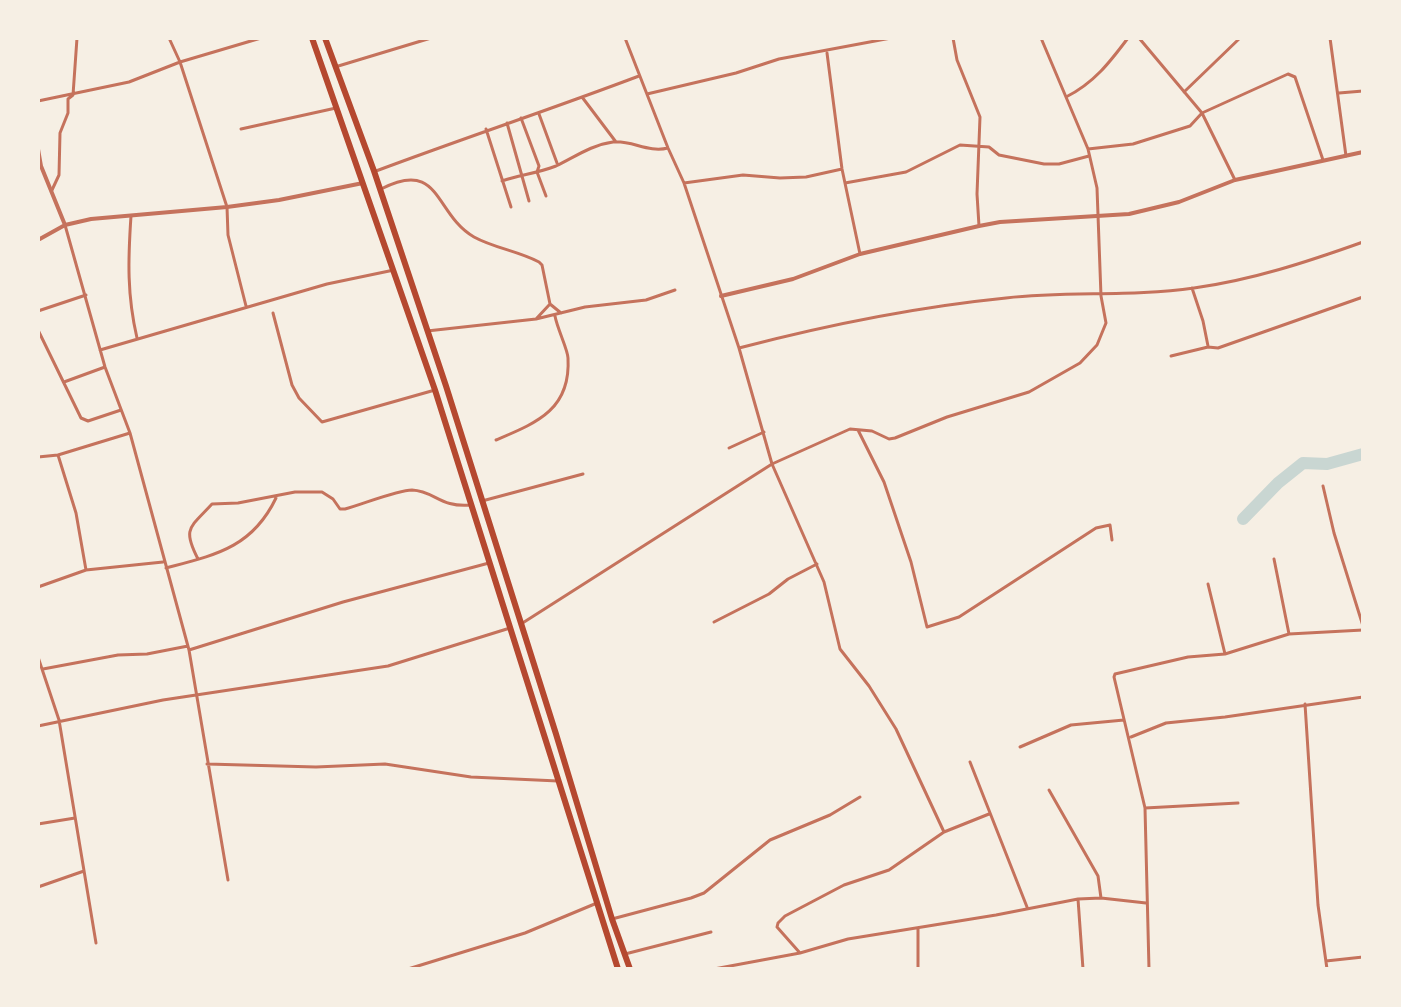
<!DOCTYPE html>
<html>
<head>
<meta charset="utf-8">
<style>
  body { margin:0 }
  #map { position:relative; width:1401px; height:1007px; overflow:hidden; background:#f6efe4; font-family:Helvetica,sans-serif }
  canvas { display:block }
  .frame { position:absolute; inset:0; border:40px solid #f6efe4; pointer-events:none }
</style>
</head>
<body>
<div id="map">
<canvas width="1401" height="1007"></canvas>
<div class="frame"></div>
</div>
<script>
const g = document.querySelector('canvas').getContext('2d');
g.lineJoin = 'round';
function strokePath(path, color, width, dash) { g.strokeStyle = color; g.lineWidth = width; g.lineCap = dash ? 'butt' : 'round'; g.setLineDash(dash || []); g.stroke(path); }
strokePath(new Path2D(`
  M 1243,519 L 1278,483 L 1303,463 L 1327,464 L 1363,454`), '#c9d6d2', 12);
strokePath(new Path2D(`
  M 169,38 L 180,62 L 227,207 L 228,235 L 246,306
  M 953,38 L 957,60 L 980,117 L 977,194 L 979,226
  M 1139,38 L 1202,113 L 1235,180
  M 1330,38 L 1346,156
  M 827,53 L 842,169 L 860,254
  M 335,67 L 431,38
  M 1184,92 L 1240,38
  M 1339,93 L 1363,91
  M 647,94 L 736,73 L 779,59 L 891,38
  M 582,97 L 616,142
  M 1066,97 C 1094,83 1110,62 1128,38
  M 38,101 L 129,82 L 180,62 L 261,38
  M 539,114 L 557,163
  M 521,118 L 539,166 L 537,172 L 546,196
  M 507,123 L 529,201
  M 241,129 L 336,108
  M 486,129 L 511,207
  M 1088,149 L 1133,144 L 1190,126 L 1202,113 L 1288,74 L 1295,77 L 1323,160
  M 376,171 C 464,138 552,109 639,76
  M 502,181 C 520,175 538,173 556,166 C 575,157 591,145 613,142 C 632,140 648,153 668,148
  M 684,183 L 743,175 L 780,178 L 806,177 L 842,169
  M 845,183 L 906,172 L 960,145 L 989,147 L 999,155 L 1044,164 L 1059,164 L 1089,156
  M 381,189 C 441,158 434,214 474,237 C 494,248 518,251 539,262 L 542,265 L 550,304 L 561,313
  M 52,190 L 59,175 L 60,133 L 68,113 L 68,99 L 73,95 L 77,38
  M 131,216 C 128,260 127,295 137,338
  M 65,225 L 105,367 L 130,433 L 189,650 L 228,880
  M 1192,288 L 1203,321 L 1208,346
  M 38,311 L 86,295
  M 273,313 L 292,385 L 299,398 L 322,422 L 435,390
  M 536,319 L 550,304
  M 38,330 L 81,418 L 88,421 L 121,410
  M 427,331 L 536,319 L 585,307 L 646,300 L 675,290
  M 739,348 C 827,325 916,307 1006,298 C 1068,291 1132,297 1194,288 C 1252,280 1307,262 1363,242
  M 100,350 L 327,284 L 394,270
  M 1171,356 L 1208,347 L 1218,348 L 1363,297
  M 64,382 L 105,367
  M 858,430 L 884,482 L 911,562 L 927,627 L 959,617 L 1096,528 L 1110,525 L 1112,540
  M 496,440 C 536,423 571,410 568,358 C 568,350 557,328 555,316
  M 729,448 L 764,432
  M 58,455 L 76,513 L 86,570
  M 38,457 L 58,455 L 130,433
  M 1323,486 L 1334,533 L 1363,626
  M 482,501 L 583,474
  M 198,559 C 182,528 190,528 212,504 L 238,503 L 295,492 L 322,492 L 333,499 L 340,509 L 345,509 C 361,505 397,490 412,490 C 435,491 440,508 471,505
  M 1274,559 L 1289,634
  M 166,568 C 215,555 252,548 276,498
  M 1208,584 L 1225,654
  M 38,587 L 86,570 L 163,562
  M 714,622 L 769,594 L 788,579 L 817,564
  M 521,624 L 772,464 L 739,348 L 684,183 L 668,148 L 625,38
  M 189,650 L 343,602 L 489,563
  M 38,657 L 59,720 L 96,943
  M 43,669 L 118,655 L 147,654 L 188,646
  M 1305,704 L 1318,905 L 1327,969
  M 38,726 L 163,700 L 388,666 L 510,628
  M 1131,737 L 1166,723 L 1225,717 L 1363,697
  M 1020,747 L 1071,725 L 1124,720
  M 970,762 L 1027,907
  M 207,764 L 316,767 L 385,764 L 471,777 L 558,781
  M 1049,790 L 1098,876 L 1101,898
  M 1145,808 L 1238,803
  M 38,824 L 75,818
  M 944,832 L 896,729 L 869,686 L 840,649 L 824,582 L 772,464 L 850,429 L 872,431 L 889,439 L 895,438 L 947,417 L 1029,392 L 1080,363 L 1097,345 L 1106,323 L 1101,296 L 1097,188 L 1088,149 L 1041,38
  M 38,887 L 84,871
  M 1078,899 L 1083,969
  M 612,919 L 691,898 L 704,893 L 770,840 L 830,815 L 860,797
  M 918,929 L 918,969
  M 800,953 L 777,927 L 778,923 L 785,916 L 844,885 L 889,870 L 944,832 L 989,814
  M 625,954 L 711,932
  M 1326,961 L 1363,957
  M 408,969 L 525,933 L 597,903
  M 714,969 L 800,953 L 848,939 L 996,915 L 1078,899 L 1101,898 L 1146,903
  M 1149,969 L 1145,808 L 1114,677 L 1115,674 L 1188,657 L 1225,654 L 1289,634 L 1363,630`), '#c5725c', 3);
strokePath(new Path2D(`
  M 38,149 L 41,166 L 65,225
  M 38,240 L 65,225 L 91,219 L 227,207 L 279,200 L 363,183
  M 721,296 L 793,279 L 860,254 L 979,226 L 1000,222 L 1129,214 L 1179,202 L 1235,180 L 1363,152`), '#c5725c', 4);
strokePath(new Path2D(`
  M 312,38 L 435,390 L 618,969
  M 325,38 L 374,171 L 446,386 L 556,734 L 612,919 L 630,969`), '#b5482f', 6);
</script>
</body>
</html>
